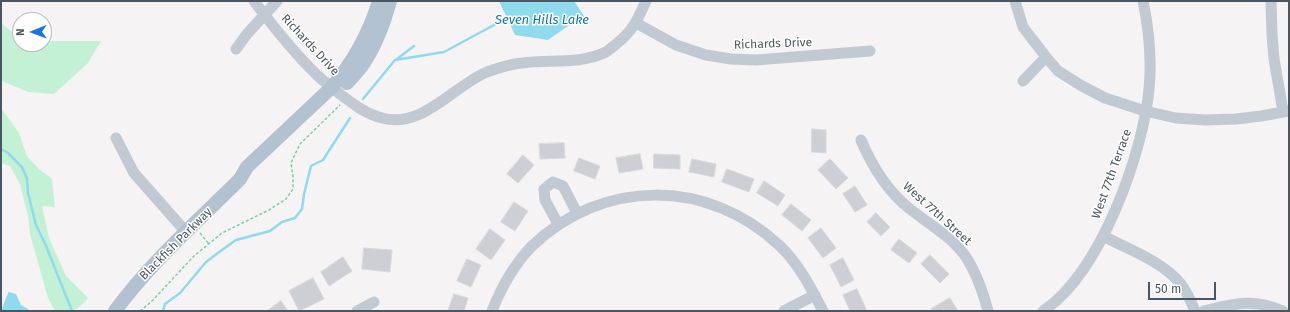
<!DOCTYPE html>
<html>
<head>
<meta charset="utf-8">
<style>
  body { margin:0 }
  #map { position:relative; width:1290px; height:312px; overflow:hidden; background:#f5f3f3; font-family:"Fira Sans",sans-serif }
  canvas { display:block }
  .frame { position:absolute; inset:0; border:2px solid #4a5661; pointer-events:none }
  .north { position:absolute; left:12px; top:12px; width:40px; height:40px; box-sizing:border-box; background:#fff; border:1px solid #b7bbc0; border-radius:50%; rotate:269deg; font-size:11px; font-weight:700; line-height:16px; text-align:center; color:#4a5661 }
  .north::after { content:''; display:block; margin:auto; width:14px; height:18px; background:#1a73e8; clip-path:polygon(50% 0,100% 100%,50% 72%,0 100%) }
  .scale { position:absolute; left:1148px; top:282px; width:68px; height:18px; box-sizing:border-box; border:2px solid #4a5661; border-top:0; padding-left:5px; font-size:12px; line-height:14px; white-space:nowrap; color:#4a5661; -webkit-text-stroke:3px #fff; paint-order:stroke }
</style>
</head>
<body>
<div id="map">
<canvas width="1290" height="312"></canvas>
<div class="frame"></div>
<div class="north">N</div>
<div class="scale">50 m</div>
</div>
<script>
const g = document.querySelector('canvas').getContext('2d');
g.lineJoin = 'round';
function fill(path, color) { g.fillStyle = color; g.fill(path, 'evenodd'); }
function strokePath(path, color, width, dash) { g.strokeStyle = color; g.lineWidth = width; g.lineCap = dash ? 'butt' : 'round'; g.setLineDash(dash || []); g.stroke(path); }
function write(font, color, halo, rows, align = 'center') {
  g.font = font + ' "Fira Sans",sans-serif'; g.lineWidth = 3; g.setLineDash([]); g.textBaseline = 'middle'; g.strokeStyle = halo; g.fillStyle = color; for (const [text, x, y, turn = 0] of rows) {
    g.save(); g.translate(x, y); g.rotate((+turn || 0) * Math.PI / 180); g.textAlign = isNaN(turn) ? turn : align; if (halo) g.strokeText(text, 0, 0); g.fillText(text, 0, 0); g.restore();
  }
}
fill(new Path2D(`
  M 1,23 L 11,31 L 20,35 L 20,44 L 44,44 L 44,41 L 101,41 L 88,63 L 54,94 L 28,92 L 2,81 L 1,79 Z
  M 1,108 L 19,133 L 27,156 L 39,169 L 52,179 L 55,207 L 42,206 L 49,238 L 66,276 L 88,298 C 76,312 74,311 55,311 L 48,298 L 30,234 L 28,216 L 20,184 L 10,166 L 1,163 Z`), '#c3f1d5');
fill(new Path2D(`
  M 499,1 L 574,1 L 584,16 L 581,26 L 577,25 L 571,24 L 548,40 L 515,35 Z
  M 9,292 L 16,294 L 21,305 L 28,309 L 29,311 L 1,311 L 8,293 Z`), '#90daee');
strokePath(new Path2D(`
  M 397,59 L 414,46
  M 363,99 L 395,60 L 444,52 L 507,18
  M 1,149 L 8,153 L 22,167 L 27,179 L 28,193 L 36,225 L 46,246 L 72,311
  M 163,311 L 165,304 L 180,293 L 206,262 L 222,250 L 236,240 L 270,231 L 282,222 L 295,218 L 302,209 L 304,194 L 311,166 L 323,160 L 350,118`), '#90daee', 2.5);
const building = new Path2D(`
  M 812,129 L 826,130 L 826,153 L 812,152 Z
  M 564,143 L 565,158 L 540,159 L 539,144 Z
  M 640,154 L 643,169 L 619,173 L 616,158 Z
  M 654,154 L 680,155 L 680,169 L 654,168 Z
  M 523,155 L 534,165 L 518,183 L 507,174 Z
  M 579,158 L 600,166 L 595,179 L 574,171 Z
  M 692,159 L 716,164 L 714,177 L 689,172 Z
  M 830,159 L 848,178 L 836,189 L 818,170 Z
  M 727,169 L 754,179 L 749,192 L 722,182 Z
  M 764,181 L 785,195 L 778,206 L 757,193 Z
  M 855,186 L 867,205 L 855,212 L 843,194 Z
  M 514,202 L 528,211 L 515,231 L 501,222 Z
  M 791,204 L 811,220 L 802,231 L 782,215 Z
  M 876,213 L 890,227 L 881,236 L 867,222 Z
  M 821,228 L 836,248 L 823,258 L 808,238 Z
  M 490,229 L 505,240 L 491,260 L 476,249 Z
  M 899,239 L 917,253 L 909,263 L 891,250 Z
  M 364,248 L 392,250 L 390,272 L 362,269 Z
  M 930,255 L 949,274 L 940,283 L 921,264 Z
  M 343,257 L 352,271 L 329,286 L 321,272 Z
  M 843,258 L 854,280 L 841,287 L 830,265 Z
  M 467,259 L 481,265 L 471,287 L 457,281 Z
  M 313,278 L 324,299 L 299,311 L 289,291 Z
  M 857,289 L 867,311 L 850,311 L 843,295 Z
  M 454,294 L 468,298 L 464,311 L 448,311 Z
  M 950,298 L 958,311 L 932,311 L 931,309 Z
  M 281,301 L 288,311 L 267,311 Z`);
fill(building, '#cdcfd5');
strokePath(building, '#d7d9de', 1);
strokePath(new Path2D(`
  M 200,233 L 209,244
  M 140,311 L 151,302 L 194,256 L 222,233 L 269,210 L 286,199 L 293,189 L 293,176 L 291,163 L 300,144 L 340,105`), '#7ad0a6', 1.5, [3, 2]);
strokePath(new Path2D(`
  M 254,1 C 272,25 295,54 317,75 C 324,82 333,88 340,94 C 353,104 366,114 382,118 C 423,129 453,86 487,72 C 498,68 510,64 522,63 C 550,59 579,65 606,52 C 609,50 612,47 615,45 C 633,31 637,21 646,1
  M 1015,1 L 1023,27 L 1046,57 L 1058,71 L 1082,86 L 1105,98 L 1145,111 L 1176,118 L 1205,120 L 1236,119 L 1261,116 L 1289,111
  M 1271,1 L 1272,34 L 1274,59 L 1283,111
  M 636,23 L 676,45 L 706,55 L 731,59 L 756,60 L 870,51
  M 236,49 L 247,34 L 277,1
  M 1023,81 L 1046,57
  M 116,138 L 134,173 L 186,232
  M 861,140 C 872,166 887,191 910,209 C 929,224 952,237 966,257 C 977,274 983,292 988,311
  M 558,224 L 545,200 L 544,189 L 553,182 L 563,186 L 577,213
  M 1103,236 C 1128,249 1162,261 1180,283 C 1187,292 1191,301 1195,311
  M 357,311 L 374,302
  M 492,311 C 501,288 514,265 531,247 C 602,178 708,178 780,246 C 799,264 811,288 823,311
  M 784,311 L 815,295
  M 1043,311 C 1100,274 1143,154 1149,89 C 1152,59 1149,30 1143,1
  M 1204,311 C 1234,304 1252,298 1283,311`), '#c1cad2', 11);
strokePath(new Path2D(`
  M 347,83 C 352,78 357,72 361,67 C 375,48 384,23 390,1
  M 115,311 C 151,262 197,222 240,179 L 247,167 L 332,87 C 354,61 369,34 379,1`), '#b3c2d1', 14);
write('12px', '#4a5661', '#fff', [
  ["Richards Drive",773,44,-2],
  ["Richards Drive",310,45,47],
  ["West 77th Terrace",1112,174,-70],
  ["West 77th Street",937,214,42],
  ["Blackfish Parkway",176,244,-45]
]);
write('italic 13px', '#0c7c9b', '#fff', [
  ["Seven Hills Lake",542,20]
]);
</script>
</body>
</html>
